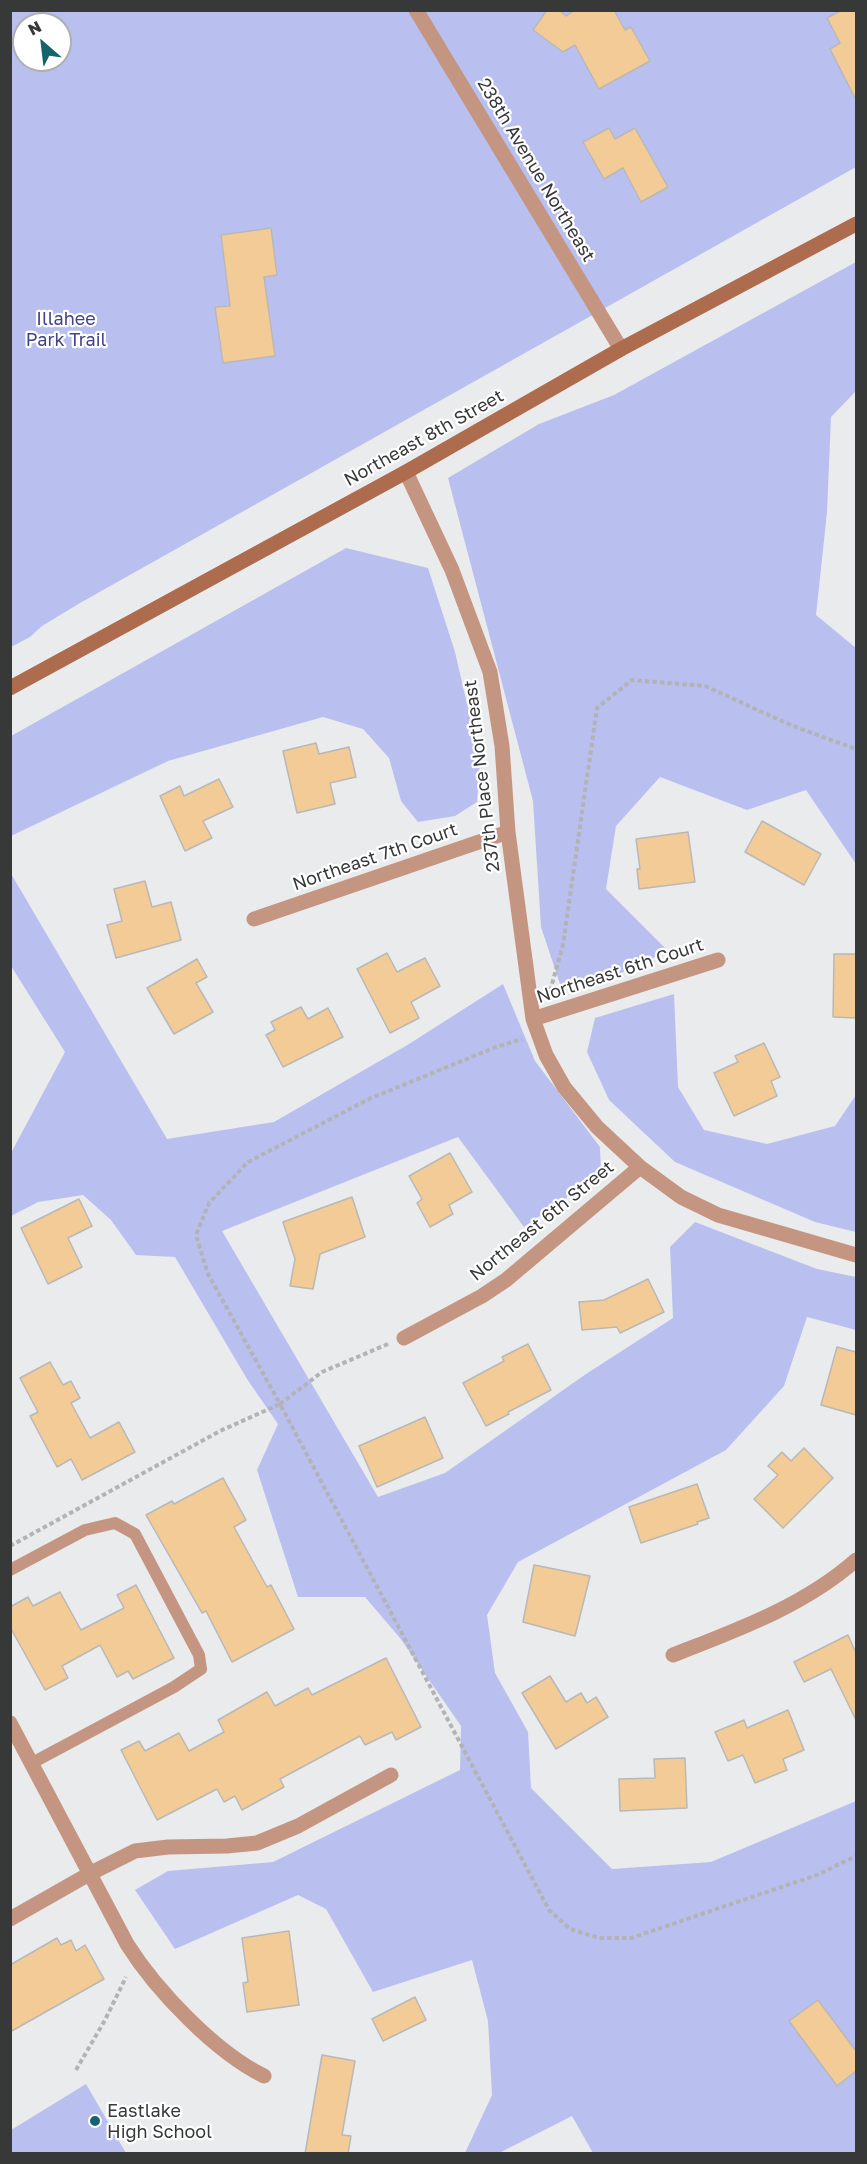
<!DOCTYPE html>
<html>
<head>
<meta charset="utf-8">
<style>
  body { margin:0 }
  #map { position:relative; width:867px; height:2164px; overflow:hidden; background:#eaebed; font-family:"Golos Text",sans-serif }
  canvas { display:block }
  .frame { position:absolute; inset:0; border:12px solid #373838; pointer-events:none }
  .north { position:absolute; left:12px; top:12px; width:60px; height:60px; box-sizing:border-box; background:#fff; border:2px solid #afafaf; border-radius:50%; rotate:332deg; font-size:16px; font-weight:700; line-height:24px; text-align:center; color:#373838 }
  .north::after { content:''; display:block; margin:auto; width:21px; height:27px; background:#16626d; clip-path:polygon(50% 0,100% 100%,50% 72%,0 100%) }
</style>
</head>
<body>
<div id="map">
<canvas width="867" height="2164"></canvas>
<div class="frame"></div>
<div class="north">N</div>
</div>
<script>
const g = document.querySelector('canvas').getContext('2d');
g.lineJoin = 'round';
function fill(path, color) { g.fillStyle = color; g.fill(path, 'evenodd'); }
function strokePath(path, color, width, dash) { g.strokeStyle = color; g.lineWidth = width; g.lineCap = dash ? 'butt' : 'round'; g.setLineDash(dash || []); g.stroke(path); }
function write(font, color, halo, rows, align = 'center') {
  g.font = font + ' "Golos Text",sans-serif'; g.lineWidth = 4.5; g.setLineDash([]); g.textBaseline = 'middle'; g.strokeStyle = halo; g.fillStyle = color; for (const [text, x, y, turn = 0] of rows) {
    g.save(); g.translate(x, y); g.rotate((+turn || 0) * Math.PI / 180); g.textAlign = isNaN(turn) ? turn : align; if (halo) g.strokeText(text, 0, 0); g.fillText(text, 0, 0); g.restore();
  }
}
fill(new Path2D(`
  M 11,11 L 856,11 L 856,167 L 80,603 L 42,626 L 30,637 L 11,647 ZM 24,24 L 60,24 L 60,60 L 24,60 Z
  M 856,262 L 856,391 L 831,417 L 827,512 L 816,615 L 856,648 L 856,864 L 806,790 L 747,810 L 660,777 L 616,826 L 606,889 L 668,951 L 604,981 L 560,984 L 541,927 L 533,801 L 448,478 L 539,424 L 614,395 Z
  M 346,548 L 428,568 L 455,652 L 480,760 L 477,802 L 455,816 L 418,822 L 401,801 L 389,758 L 363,729 L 323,717 L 168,761 L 11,836 L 11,736 Z
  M 10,872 L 167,1139 L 274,1122 L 409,1044 L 503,984 L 535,1061 L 600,1147 L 601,1174 L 524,1227 L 458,1137 L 222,1231 L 378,1497 L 445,1473 L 586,1374 L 673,1318 L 670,1247 L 695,1222 L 817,1269 L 856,1277 L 856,1330 L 807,1317 L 784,1386 L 726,1450 L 518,1562 L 487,1615 L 495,1673 L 528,1732 L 531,1788 L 612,1869 L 711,1862 L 856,1801 L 856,2153 L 593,2153 L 572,2116 L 499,2153 L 465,2153 L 492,2095 L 488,2021 L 472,1960 L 373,1992 L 326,1909 L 298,1895 L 175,1949 L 135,1890 L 168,1871 L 273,1862 L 460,1770 L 461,1726 L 400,1638 L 365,1597 L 298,1597 L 257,1470 L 278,1424 L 247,1379 L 175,1257 L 136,1255 L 111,1220 L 83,1195 L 38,1202 L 11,1216 L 11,1153 L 65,1052 L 11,966 Z
  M 674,994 L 678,1087 L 704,1130 L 767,1144 L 835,1126 L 856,1095 L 856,1232 L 815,1222 L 675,1162 L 609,1100 L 587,1052 L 595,1018 Z
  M 86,2084 L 126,2153 L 11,2153 L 11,2130 Z`), '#b9c0f0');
const building = new Path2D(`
  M 547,10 L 559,10 L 566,16 L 575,10 L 614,10 L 625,30 L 631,27 L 650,61 L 599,89 L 575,45 L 563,52 L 533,30 Z
  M 842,10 L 856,10 L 856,100 L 830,49 L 840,43 L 827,18 Z
  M 609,128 L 615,139 L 635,128 L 668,187 L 641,202 L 623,168 L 604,179 L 583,142 Z
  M 271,228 L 277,275 L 264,277 L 275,356 L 223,363 L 215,307 L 230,306 L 221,235 Z
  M 316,743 L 319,754 L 349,747 L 356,777 L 330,783 L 335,804 L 297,813 L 283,751 Z
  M 219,779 L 233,807 L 203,821 L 212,838 L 185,851 L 160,796 L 180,786 L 184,796 Z
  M 762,821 L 821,854 L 804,885 L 745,852 Z
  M 688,832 L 695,882 L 639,889 L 637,869 L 640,869 L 636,839 Z
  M 145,881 L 152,907 L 171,902 L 181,940 L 116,958 L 107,925 L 122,921 L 114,889 Z
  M 387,953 L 397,972 L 425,958 L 440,986 L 411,1002 L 419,1018 L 390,1033 L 357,969 Z
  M 834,954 L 856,954 L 856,1018 L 833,1017 Z
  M 197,959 L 207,977 L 196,983 L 213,1012 L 174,1034 L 147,988 Z
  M 301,1007 L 308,1019 L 328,1008 L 343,1037 L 283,1067 L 266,1035 L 275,1030 L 271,1022 Z
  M 764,1043 L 780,1077 L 771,1081 L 777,1096 L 734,1116 L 714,1073 L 738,1062 L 735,1056 Z
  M 450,1153 L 472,1192 L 449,1205 L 453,1214 L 430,1227 L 417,1203 L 422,1199 L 409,1176 Z
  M 352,1197 L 365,1237 L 320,1254 L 313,1289 L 290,1286 L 295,1259 L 283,1222 Z
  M 79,1199 L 92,1226 L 68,1238 L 82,1267 L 48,1284 L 21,1228 Z
  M 648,1279 L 664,1312 L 620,1333 L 617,1327 L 582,1330 L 579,1302 L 604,1300 Z
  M 528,1344 L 551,1390 L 508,1412 L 509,1414 L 486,1426 L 463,1383 L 504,1361 L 502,1357 Z
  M 837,1347 L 856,1352 L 856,1415 L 821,1405 Z
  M 50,1362 L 63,1385 L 71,1381 L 80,1398 L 71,1403 L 90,1438 L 119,1422 L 135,1452 L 82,1480 L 71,1459 L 57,1467 L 30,1416 L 38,1412 L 20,1378 Z
  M 425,1417 L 443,1458 L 377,1487 L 359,1446 Z
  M 804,1448 L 833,1478 L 783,1528 L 754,1499 L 778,1475 L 768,1466 L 782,1452 L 791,1461 Z
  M 223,1478 L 246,1520 L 234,1527 L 267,1587 L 271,1585 L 294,1629 L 232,1662 L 206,1611 L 202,1613 L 146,1515 L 172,1501 L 174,1504 Z
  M 697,1484 L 709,1518 L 697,1522 L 698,1524 L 641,1543 L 629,1507 Z
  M 534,1565 L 590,1576 L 575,1636 L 523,1622 Z
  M 136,1585 L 174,1658 L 133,1679 L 128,1671 L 117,1677 L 100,1645 L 62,1666 L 68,1678 L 45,1690 L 10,1627 L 10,1607 L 28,1597 L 33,1606 L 60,1592 L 81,1630 L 124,1608 L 117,1595 Z
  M 848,1635 L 856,1653 L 856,1720 L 831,1669 L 804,1682 L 794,1662 Z
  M 386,1658 L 421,1727 L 396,1740 L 392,1732 L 365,1745 L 360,1736 L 280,1779 L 284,1787 L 242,1810 L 235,1796 L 224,1802 L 217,1789 L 157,1820 L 121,1750 L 139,1741 L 145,1751 L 179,1733 L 189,1751 L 224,1732 L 218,1720 L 267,1692 L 275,1706 L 308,1688 L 312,1695 Z
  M 550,1676 L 566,1702 L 581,1693 L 587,1703 L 596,1697 L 608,1717 L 556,1749 L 522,1693 Z
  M 788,1710 L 804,1750 L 783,1759 L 787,1770 L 755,1783 L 743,1755 L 728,1761 L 715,1732 L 744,1720 L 747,1728 Z
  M 685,1758 L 687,1808 L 620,1811 L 619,1779 L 655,1778 L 654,1759 Z
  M 289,1931 L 299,2005 L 247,2012 L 243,1983 L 248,1982 L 242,1938 Z
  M 57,1938 L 61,1945 L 71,1940 L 76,1951 L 85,1945 L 104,1979 L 10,2032 L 10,1965 Z
  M 415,1997 L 426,2020 L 383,2041 L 372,2019 Z
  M 818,2000 L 856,2051 L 856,2071 L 837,2086 L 789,2021 Z
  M 322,2055 L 355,2061 L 342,2135 L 351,2136 L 348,2154 L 305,2154 Z`);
fill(building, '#f2cb97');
strokePath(building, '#b9b8b6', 1.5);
strokePath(new Path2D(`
  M 550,991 L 563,945 L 597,708 L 632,680 L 705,686 L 793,726 L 856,749
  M 388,1344 L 322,1372 L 280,1404 L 208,1274 L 196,1235 L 209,1203 L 248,1162 L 298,1136 L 369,1099 L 496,1047 L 522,1039
  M 10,1546 L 220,1431 L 280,1404 L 549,1910 L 570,1929 L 599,1938 L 631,1938 L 817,1875 L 856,1856
  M 76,2070 L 105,2020 L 126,1977`), '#b2b3b4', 4, [4.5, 3]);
strokePath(new Path2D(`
  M 10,1570 L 85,1530 L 115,1523 L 135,1534 L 199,1655 L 201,1669 L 174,1687 L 32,1763`), '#c49682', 12);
strokePath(new Path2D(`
  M 416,10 L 621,349
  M 406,472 L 452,570 L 490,672 L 502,746 L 508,832 L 533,1019 L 546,1055 L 564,1087 L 597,1127 L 640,1167 L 681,1197 L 718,1215 L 856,1255
  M 254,919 L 508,832
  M 533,1019 L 718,960
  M 404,1338 L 482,1296 L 506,1280 L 640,1167
  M 673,1655 C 737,1630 804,1606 856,1560
  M 10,1723 L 127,1944 C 156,1990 215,2052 264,2076
  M 10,1919 L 91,1873 L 135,1851 L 168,1847 L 227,1846 L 257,1843 L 298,1826 L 391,1775`), '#c49682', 15);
strokePath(new Path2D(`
  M 10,688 L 406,472 L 621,349 L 856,224`), '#ae6c4e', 15);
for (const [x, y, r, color] of [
  [95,2121,6,"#16626d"]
]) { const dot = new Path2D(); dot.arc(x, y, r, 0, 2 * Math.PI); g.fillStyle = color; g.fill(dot); strokePath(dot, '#fff', 2); }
write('18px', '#373838', '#fff', [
  ["238th Avenue Northeast",536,170,59],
  ["Northeast 8th Street",424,438,-29],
  ["237th Place Northeast",482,776,-97],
  ["Northeast 7th Court",375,857,-19],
  ["Northeast 6th Court",620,971,-18],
  ["Northeast 6th Street",542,1221,-39]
]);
write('18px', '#414487', '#fff', [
  ["Illahee",66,319],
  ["Park Trail",66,340]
]);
write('18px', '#373838', '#fff', [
  ["Eastlake",107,2111],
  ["High School",107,2132]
], 'left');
</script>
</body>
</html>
